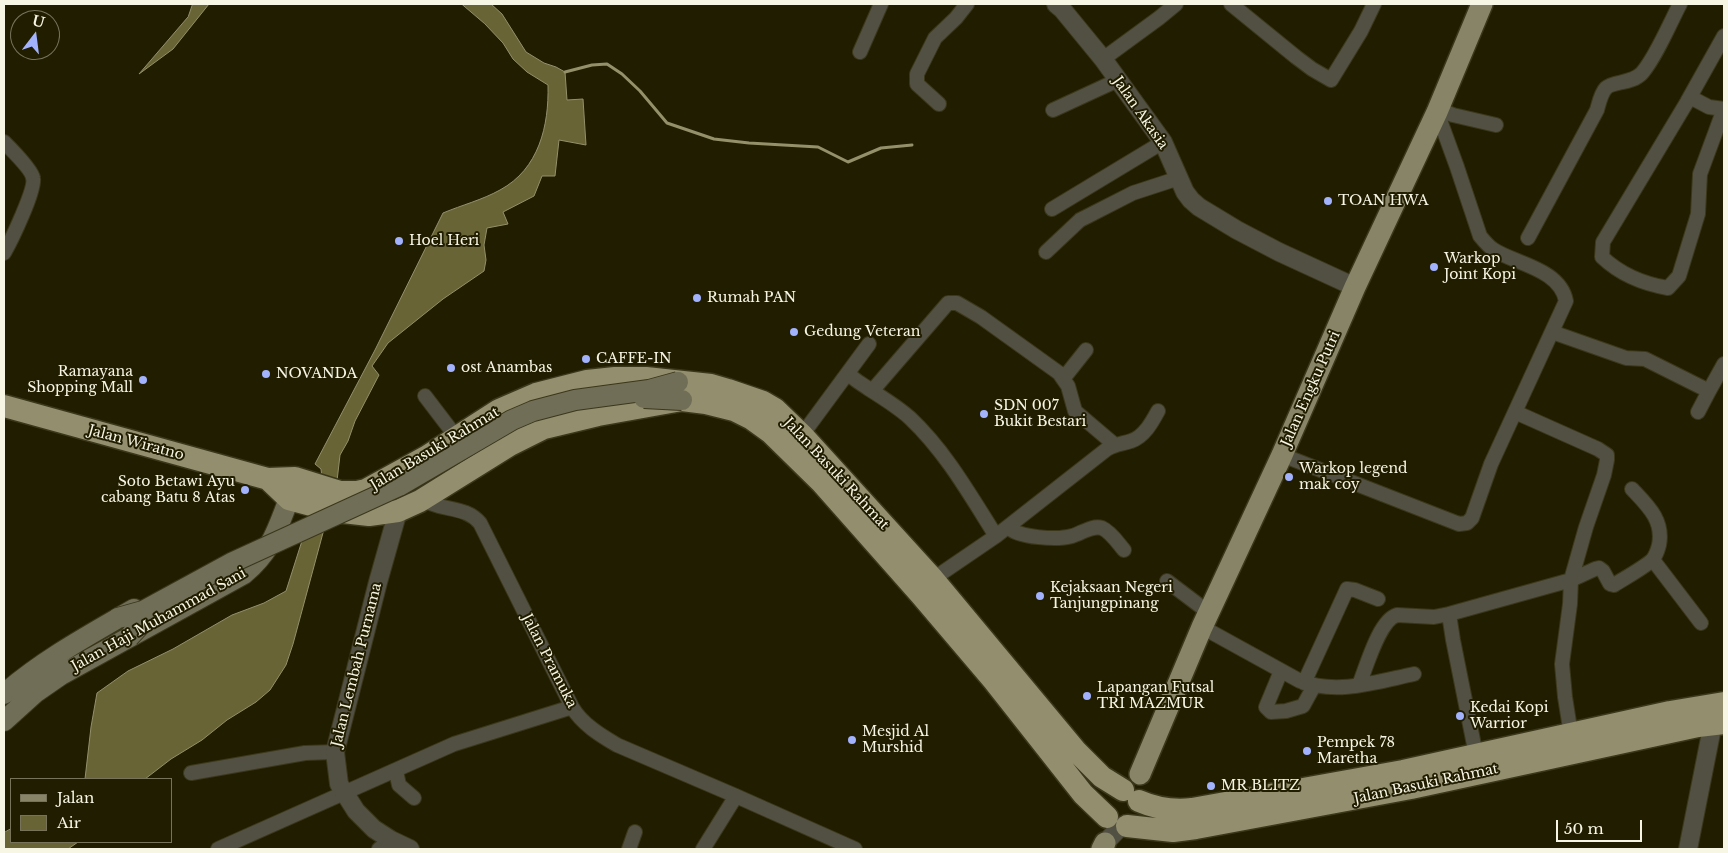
<!DOCTYPE html>
<html>
<head>
<meta charset="utf-8">
<style>
  body { margin:0 }
  #map { position:relative; width:1728px; height:853px; overflow:hidden; background:#211d00; font-family:"Libre Baskerville",serif }
  canvas { display:block }
  .frame { position:absolute; inset:0; border:5px solid #f7f5e3; pointer-events:none }
  .legend { position:absolute; left:10px; top:778px; width:162px; height:65px; box-sizing:border-box; background:#211d00; border:1px solid #77735b; margin:0; padding:6px 9px; list-style:none; font-size:15px; color:#f7f5e3 }
  .legend li { display:flex; align-items:center; gap:10px; height:25px }
  .legend b { width:25px; border:1px solid #77735b }
  .north { position:absolute; left:10px; top:10px; width:50px; height:50px; box-sizing:border-box; background:#211d00; border:1px solid #77735b; border-radius:50%; rotate:15deg; font-size:14px; font-weight:700; line-height:20px; text-align:center; color:#f7f5e3 }
  .north::after { content:''; display:block; margin:auto; width:18px; height:22px; background:#a2b2fd; clip-path:polygon(50% 0,100% 100%,50% 72%,0 100%) }
  .scale { position:absolute; left:1556px; top:820px; width:86px; height:22px; box-sizing:border-box; border:2px solid #f7f5e3; border-top:0; padding-left:6px; font-size:15px; line-height:18px; white-space:nowrap; color:#f7f5e3; -webkit-text-stroke:4px #211d00; paint-order:stroke }
</style>
</head>
<body>
<div id="map">
<canvas width="1728" height="853"></canvas>
<div class="frame"></div>
<ul class="legend">
<li><b style="height:6px;background:#878467"></b>Jalan</li>
<li><b style="height:14px;background:#696436"></b>Air</li>
</ul>
<div class="north">U</div>
<div class="scale">50 m</div>
</div>
<script>
const g = document.querySelector('canvas').getContext('2d');
g.lineJoin = 'round';
function fill(path, color) { g.fillStyle = color; g.fill(path, 'evenodd'); }
function strokePath(path, color, width, dash) { g.strokeStyle = color; g.lineWidth = width; g.lineCap = dash ? 'butt' : 'round'; g.setLineDash(dash || []); g.stroke(path); }
function write(font, color, halo, rows, align = 'center') {
  g.font = font + ' "Libre Baskerville",serif'; g.lineWidth = 4; g.setLineDash([]); g.textBaseline = 'middle'; g.strokeStyle = halo; g.fillStyle = color; for (const [text, x, y, turn = 0] of rows) {
    g.save(); g.translate(x, y); g.rotate((+turn || 0) * Math.PI / 180); g.textAlign = isNaN(turn) ? turn : align; if (halo) g.strokeText(text, 0, 0); g.fillText(text, 0, 0); g.restore();
  }
}
const water = new Path2D(`
  M 193,4 L 209,4 L 173,49 L 139,74 L 188,17 Z
  M 462,4 L 491,4 L 502,14 L 526,52 L 544,63 L 556,67 L 565,72 L 567,100 L 583,99 L 586,145 L 559,140 L 555,176 L 542,176 L 534,196 L 503,212 L 508,224 L 487,228 L 484,245 L 486,260 L 484,271 L 443,299 L 388,343 L 372,366 L 379,375 L 355,421 L 348,441 L 340,455 L 337,481 L 293,644 L 286,665 L 270,690 L 256,702 L 227,720 L 202,740 L 171,759 L 145,779 L 85,779 L 91,727 L 97,693 L 128,671 L 173,649 L 232,615 L 264,603 L 286,591 L 322,478 L 321,469 L 315,464 L 375,350 L 443,213 C 462,205 482,200 500,190 C 539,169 549,126 548,85 L 527,72 L 513,59 L 503,43 L 485,24 Z
  M 11,829 L 11,842 L 78,842 L 68,849 L 4,849 L 4,833 Z`);
fill(water, '#696436');
strokePath(water, '#94906a', 1);
strokePath(new Path2D(`
  M 565,72 L 592,65 L 607,64 L 622,74 L 640,91 L 667,123 L 714,139 L 749,143 L 818,147 L 848,162 L 881,148 L 912,145`), '#94906a', 3);
const minor = new Path2D(`
  M 1231,4 L 1296,57 L 1312,69 L 1331,80 L 1361,31 L 1374,4
  M 860,52 L 881,4
  M 1103,59 L 1159,18 L 1176,4
  M 1690,97 L 1709,107 L 1724,109
  M 939,104 L 917,84 L 917,74 L 935,38 L 956,18 L 967,4
  M 1438,109 L 1453,115 L 1496,125
  M 1724,109 L 1700,174 L 1698,214 L 1679,276 L 1668,288 C 1644,284 1620,274 1602,257 L 1603,242 L 1687,102 L 1724,36
  M 1053,110 L 1118,80
  M 4,142 C 10,148 32,170 33,178 C 36,189 11,241 4,253
  M 1052,209 L 1163,142
  M 1528,238 L 1597,110 C 1599,103 1601,93 1606,88 C 1613,81 1632,84 1642,73 C 1656,57 1670,23 1680,4
  M 1046,252 L 1080,220 L 1088,216 L 1133,193 L 1179,178
  M 1552,332 L 1626,358 L 1645,359 L 1709,391 L 1724,364
  M 848,373 C 854,380 862,384 869,389 C 883,398 898,407 910,418 C 946,452 970,495 996,536
  M 1063,379 L 1086,350
  M 872,391 L 948,303 L 957,303 L 981,317 L 1059,373 L 1068,386 L 1075,411 L 1115,445
  M 425,396 L 457,438
  M 1515,412 L 1598,449 L 1607,455 L 1607,460 L 1604,475 L 1586,527 L 1571,580 L 1570,604 L 1562,664 L 1565,697 L 1572,741
  M 1698,412 L 1709,391
  M 802,435 L 869,344
  M 1282,455 L 1459,524 L 1467,523 L 1472,518 L 1491,464 L 1566,301 C 1560,269 1516,264 1494,250 C 1488,246 1484,241 1480,236 L 1457,167 L 1437,112
  M 420,501 C 427,501 432,504 439,506 C 454,510 469,510 480,523 L 572,707 C 582,724 600,735 617,745 L 736,796 L 855,849
  M 1008,527 C 1018,538 1058,540 1072,536 C 1082,533 1092,525 1102,528 C 1111,532 1118,543 1124,550
  M 1653,560 L 1701,623
  M 933,579 L 996,536 L 1107,449 C 1115,444 1122,444 1131,441 C 1144,437 1152,422 1158,411
  M 1167,581 L 1208,612
  M 1449,614 L 1453,640 L 1476,755
  M 1202,627 L 1300,681 C 1337,695 1376,682 1414,674
  M 1281,671 L 1266,707 L 1271,712 L 1286,711 L 1303,706 L 1314,686
  M 1304,683 L 1347,589 L 1355,590 L 1378,599
  M 1359,685 C 1366,668 1379,620 1397,615 L 1434,617 L 1449,614 L 1571,580 L 1595,569 L 1599,568 L 1603,571 L 1610,584 L 1614,585 C 1623,579 1647,566 1653,559 C 1656,555 1658,549 1659,545 C 1664,520 1647,505 1632,489
  M 396,771 L 399,785 L 414,798
  M 191,773 L 305,753 L 335,752
  M 218,849 L 454,744 L 572,707
  M 379,849 L 391,840
  M 629,849 L 635,832
  M 703,849 L 736,796`);
const tertiary = new Path2D(`
  M 1056,4 L 1062,9 L 1103,59 L 1163,142 L 1185,192 L 1191,200 L 1199,207 L 1237,230 L 1279,252 L 1355,287
  M 398,511 L 378,582 L 335,752 L 339,784 L 356,811 L 374,829 L 391,840 L 410,849
  M 1105,843 L 1121,826
  M 1688,849 L 1713,723`);
const secondary = new Path2D(`
  M 4,694 C 43,660 89,635 134,609
  M 4,721 L 35,693 L 61,675 L 244,574 C 272,550 276,532 289,499`);
const primary = new Path2D(`
  M 1140,774 L 1202,627 L 1282,455 L 1355,287 L 1437,112 L 1482,4
  M 1102,849 L 1105,843`);
const trunk = new Path2D(`
  M 4,406 L 268,479 L 295,478 L 340,492 L 357,492 L 366,490 L 426,457 L 499,410 L 536,394 L 587,381 L 615,378 L 646,378 L 711,385 L 728,390 L 763,402 L 775,409 L 802,435 L 933,579 L 1076,751 L 1102,777 L 1123,790
  M 268,479 L 289,499 L 334,511 L 369,515 L 398,511 L 420,501 L 510,445 L 544,428 L 598,415 L 682,400 L 706,403 L 734,410 L 752,419 L 770,432 L 822,483 L 921,595 L 994,681 L 1083,794 L 1107,817
  M 1139,801 C 1157,809 1173,811 1192,809 L 1403,771 L 1670,712 L 1724,703
  M 1127,826 L 1173,831 L 1196,828 L 1411,788 L 1698,726 L 1724,723`);
strokePath(minor, '#3b371b', 16);
strokePath(tertiary, '#3b371b', 20);
strokePath(secondary, '#3b371b', 22);
strokePath(primary, '#3b371b', 24);
strokePath(trunk, '#3b371b', 25);
strokePath(minor, '#525042', 14);
strokePath(tertiary, '#525042', 18);
strokePath(secondary, '#706e57', 20);
strokePath(primary, '#878467', 21);
strokePath(trunk, '#928e6e', 22);
const secondaryBridge = new Path2D(`
  M 644,398 L 682,400
  M 118,618 L 143,611 L 233,562 L 399,486 L 512,420 L 533,411 L 575,400 L 649,390 L 678,382
  M 129,637 L 147,618 L 159,611`);
strokePath(secondaryBridge, '#3b371b', 22, []);
strokePath(secondaryBridge, '#706e57', 20);
for (const [x, y, r, color] of [
  [1328,201,5,"#a2b2fd"],
  [399,241,5,"#a2b2fd"],
  [1434,267,5,"#a2b2fd"],
  [697,298,5,"#a2b2fd"],
  [794,332,5,"#a2b2fd"],
  [586,359,5,"#a2b2fd"],
  [451,368,5,"#a2b2fd"],
  [266,374,5,"#a2b2fd"],
  [143,380,5,"#a2b2fd"],
  [984,414,5,"#a2b2fd"],
  [1289,477,5,"#a2b2fd"],
  [245,490,5,"#a2b2fd"],
  [1040,596,5,"#a2b2fd"],
  [1087,696,5,"#a2b2fd"],
  [1460,716,5,"#a2b2fd"],
  [852,740,5,"#a2b2fd"],
  [1307,751,5,"#a2b2fd"],
  [1211,786,5,"#a2b2fd"]
]) { const dot = new Path2D(); dot.arc(x, y, r, 0, 2 * Math.PI); g.fillStyle = color; g.fill(dot); strokePath(dot, '#211d00', 2); }
write('14px', '#f7f5e3', '#211d00', [
  ["Jalan Akasia",1140,113,55],
  ["Jalan Engku Putri",1311,389,-66],
  ["Jalan Wiratno",136,443,15],
  ["Jalan Basuki Rahmat",435,449,-31],
  ["Jalan Basuki Rahmat",836,474,47],
  ["Jalan Haji Muhammad Sani",159,620,-29],
  ["Jalan Pramuka",549,661,63],
  ["Jalan Lembah Purnama",357,665,-76],
  ["Jalan Basuki Rahmat",1426,784,-12]
]);
write('14px', '#f7f5e3', '#211d00', [
  ["TOAN HWA",1338,201],
  ["Hoel Heri",409,241],
  ["Warkop",1444,259],
  ["Joint Kopi",1444,275],
  ["Rumah PAN",707,298],
  ["Gedung Veteran",804,332],
  ["CAFFE-IN",596,359],
  ["ost Anambas",461,368],
  ["Ramayana",133,372,"right"],
  ["Shopping Mall",133,388,"right"],
  ["NOVANDA",276,374],
  ["SDN 007",994,406],
  ["Bukit Bestari",994,422],
  ["Warkop legend",1299,469],
  ["mak coy",1299,485],
  ["Soto Betawi Ayu",235,482,"right"],
  ["cabang Batu 8 Atas",235,498,"right"],
  ["Kejaksaan Negeri",1050,588],
  ["Tanjungpinang",1050,604],
  ["Lapangan Futsal",1097,688],
  ["TRI MAZMUR",1097,704],
  ["Kedai Kopi",1470,708],
  ["Warrior",1470,724],
  ["Mesjid Al",862,732],
  ["Murshid",862,748],
  ["Pempek 78",1317,743],
  ["Maretha",1317,759],
  ["MR BLITZ",1221,786]
], 'left');
</script>
</body>
</html>
